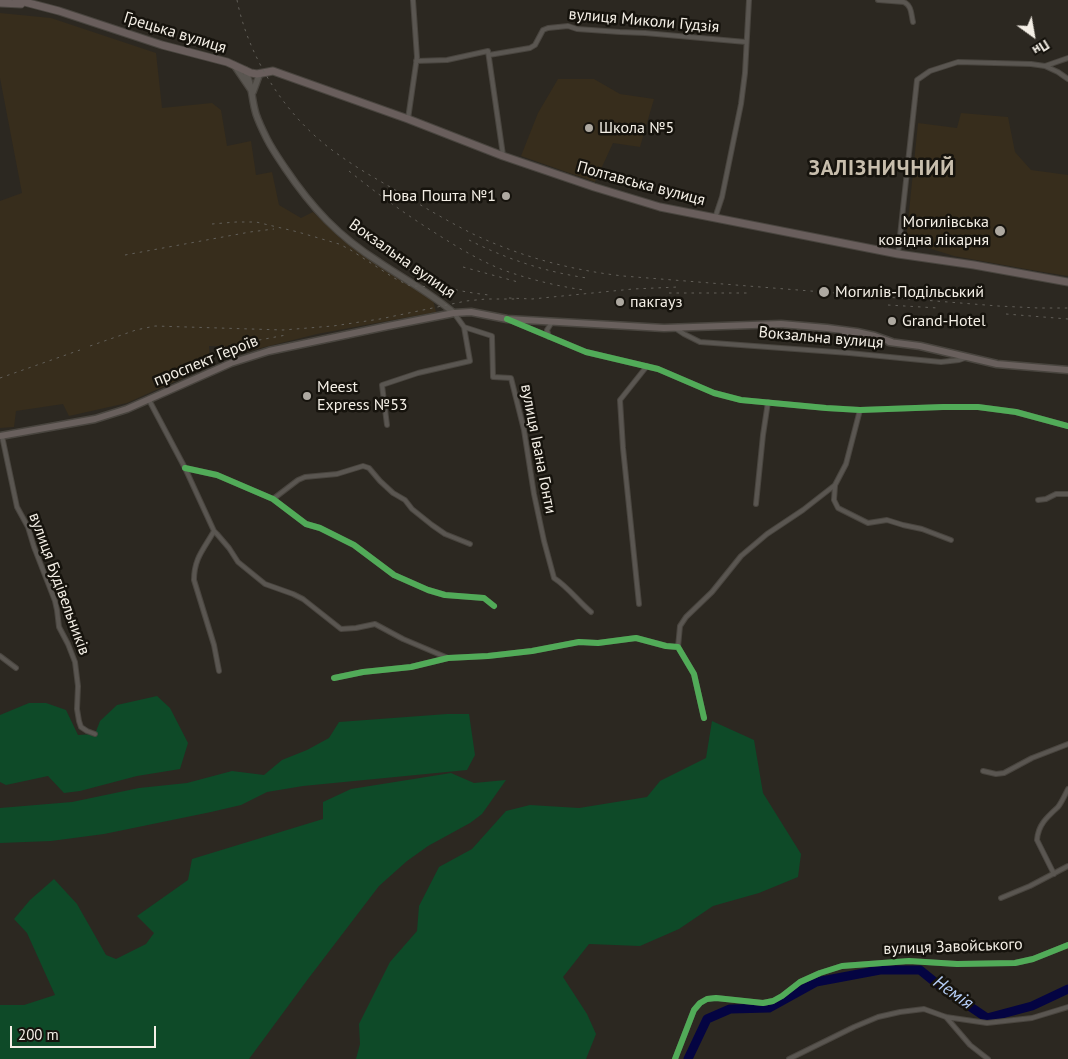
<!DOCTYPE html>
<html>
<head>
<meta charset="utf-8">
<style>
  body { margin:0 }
  #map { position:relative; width:1068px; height:1059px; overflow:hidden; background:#2c2821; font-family:"PT Sans",sans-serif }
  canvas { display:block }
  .north { position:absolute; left:1008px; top:10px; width:50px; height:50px; -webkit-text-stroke:4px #16130d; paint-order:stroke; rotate:148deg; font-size:14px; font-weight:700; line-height:20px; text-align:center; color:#f4efe6 }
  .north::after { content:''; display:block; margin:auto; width:18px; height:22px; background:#f4efe6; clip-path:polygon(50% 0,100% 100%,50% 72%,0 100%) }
  .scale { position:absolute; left:10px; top:1026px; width:146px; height:22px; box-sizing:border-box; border:2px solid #f4efe6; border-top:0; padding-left:6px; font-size:15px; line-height:18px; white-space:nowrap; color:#f4efe6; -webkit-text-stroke:4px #16130d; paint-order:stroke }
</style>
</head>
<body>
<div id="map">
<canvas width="1068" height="1059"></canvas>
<div class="north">Пн</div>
<div class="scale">200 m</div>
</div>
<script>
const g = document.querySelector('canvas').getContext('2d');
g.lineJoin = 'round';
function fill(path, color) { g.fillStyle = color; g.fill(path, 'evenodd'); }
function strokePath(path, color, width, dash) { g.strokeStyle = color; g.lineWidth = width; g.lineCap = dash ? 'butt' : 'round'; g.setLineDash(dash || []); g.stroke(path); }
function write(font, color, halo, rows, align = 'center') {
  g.font = font + ' "PT Sans",sans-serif'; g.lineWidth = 5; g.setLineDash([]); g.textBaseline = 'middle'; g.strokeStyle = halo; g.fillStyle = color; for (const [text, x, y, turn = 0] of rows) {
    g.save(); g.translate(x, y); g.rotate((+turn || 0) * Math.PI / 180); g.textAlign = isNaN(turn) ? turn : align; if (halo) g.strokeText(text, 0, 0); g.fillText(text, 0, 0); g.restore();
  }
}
fill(new Path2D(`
  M 0,13 L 51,18 L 156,53 L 162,108 L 212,103 L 221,110 L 227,146 L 251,141 L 256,175 L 272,172 L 279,205 L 301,218 L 313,212 L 340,238 L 432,296 L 436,312 L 317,334 L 221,358 L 218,346 L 209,346 L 210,360 L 198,371 L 127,403 L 69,416 L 63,404 L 16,411 L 14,427 L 0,428 L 0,201 L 22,193 L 0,78 Z
  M 558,79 L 594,79 L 620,94 L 654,99 L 640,147 L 613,143 L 595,182 L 521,156 L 538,113 Z
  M 961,113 L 1008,117 L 1015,152 L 1031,170 L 1068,175 L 1068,276 L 1037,271 L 954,256 L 906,241 L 918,123 L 957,128 Z`), '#372d1c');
fill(new Path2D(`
  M 157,696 L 170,708 L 188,743 L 180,769 L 137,776 L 80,791 L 64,793 L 48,776 L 6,785 L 0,782 L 0,715 L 29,703 L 46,703 L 66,710 L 78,735 L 95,734 L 100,721 L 117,705 Z
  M 447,714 L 469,714 L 475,755 L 467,770 L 303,786 L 267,792 L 241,805 L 211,812 L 104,834 L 51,841 L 0,843 L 0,808 L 72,802 L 139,788 L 187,783 L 232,771 L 264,775 L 282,760 L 307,750 L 329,738 L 339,722 Z
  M 712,721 L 754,740 L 763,793 L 801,854 L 798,877 L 759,893 L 713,906 L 679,929 L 640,946 L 589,944 L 563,977 L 587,1014 L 596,1034 L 586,1059 L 356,1059 L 360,1044 L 359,1024 L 390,962 L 417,931 L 419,906 L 439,867 L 472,849 L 506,811 L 530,805 L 579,808 L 647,797 L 660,781 L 706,758 Z
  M 451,773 L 474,783 L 506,780 L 482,814 L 470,823 L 428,846 L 407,861 L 379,886 L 308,979 L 249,1059 L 0,1059 L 0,1005 L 24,1005 L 55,995 L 27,933 L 14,919 L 30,900 L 54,879 L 77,904 L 106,955 L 116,959 L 146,944 L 154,933 L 137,916 L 188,880 L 192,859 L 323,819 L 323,802 L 351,789 Z`), '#0e4a28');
strokePath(new Path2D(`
  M 688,1059 L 707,1019 L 730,1009 L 769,1008 L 816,982 L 880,970 L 920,970 L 941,987 L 987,1018 L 1032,1006 L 1068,989`), '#040442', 9);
const minor = new Path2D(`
  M 878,0 L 904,2 C 912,6 911,14 913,22
  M 489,55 L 530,48 L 535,45 L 543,30 L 548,28 L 568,26 L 577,29 L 620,32 L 645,33 L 746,42
  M 416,61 L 447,60 L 488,51 L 503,155
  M 1045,66 L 1068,58
  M 408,119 L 417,57 L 413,0
  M 715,218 L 722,197 L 741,104 L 745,73 L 749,0
  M 898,254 L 917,80 L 930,71 L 958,62 L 1031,64 L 1045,66 L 1058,72 L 1068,79
  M 454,313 L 464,327 L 492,336 L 493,377 L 511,378 L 524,430 L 534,494 L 544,541 L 554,578 C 568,587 578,601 591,612
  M 512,321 L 586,352 L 658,369 L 714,393 L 741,400 L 826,408 L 860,410 L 943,407 L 978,407 L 1016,412 L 1068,426
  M 675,328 L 684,334 L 700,342 L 849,353 L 941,362 L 959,360 L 965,358
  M 549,337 L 547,330 L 552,322
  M 149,400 L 185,468 L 214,531 L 217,534 L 229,548 L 238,562 L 265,584 L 293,594 L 303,599 L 341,629 L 356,628 L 375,624 L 403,639 L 448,658
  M 387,425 L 382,385 L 418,373 L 470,361 L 464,327
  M 2,436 L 17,507 L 28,527 L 34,547 L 55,601 L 57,610 L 59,627 L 68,644 L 75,662 L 78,686 L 77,709 L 79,721 L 81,727 L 87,731 L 95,734
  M 185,468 L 217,475 L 273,499 L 306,524 L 320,528 L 354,545 L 394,575 L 428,590 L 445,595 L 484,598 L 494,606
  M 835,486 L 834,500 L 838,508 L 868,523 L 887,520 L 903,525 L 922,529 L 951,540
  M 273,499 L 298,480 L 305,477 L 337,474 L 363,466 L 369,468 L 380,481 L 393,493 L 405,500 L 412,509 L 432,525 L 445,534 L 470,544
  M 1038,500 L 1046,499 L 1056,494 L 1068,494
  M 756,504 L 763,435 L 768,402
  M 214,531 C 204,549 194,558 194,580 L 214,645 L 219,671
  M 639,604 L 623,448 L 620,400 L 647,366
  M 678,647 L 680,626 L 686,617 L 712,592 L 741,556 L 767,534 L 803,510 L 835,485 L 846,464 L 860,410
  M 0,656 L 16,668
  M 334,678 L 363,672 L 411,667 L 448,658 L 488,656 L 532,651 L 579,642 L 598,643 L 636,638 L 666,646 L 678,647 L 694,674 L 704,718
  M 983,771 L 996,774 L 1004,773 L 1032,758 L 1068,744
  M 1054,874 L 1037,840 C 1038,825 1047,817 1058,807 C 1062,802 1065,795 1068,789
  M 1001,898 L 1030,886 L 1068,866
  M 946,1017 L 970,1045 L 988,1059
  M 675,1059 L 694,1010 L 700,1003 L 707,999 L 716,998 L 763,1003 L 773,1001 L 782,996 L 800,982 L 820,973 L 842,966 L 909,961 L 957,964 L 1015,963 L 1033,959 L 1068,945
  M 789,1059 L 854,1027 L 878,1017 L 900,1012 L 924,1009 L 946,1017 L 987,1023 L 1032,1018 L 1068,1007`);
const secondary = new Path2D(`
  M 234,65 L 251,90
  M 245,70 C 253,87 251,98 256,114 C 259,123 263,131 267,139 C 272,149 279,159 285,168 C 312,208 338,236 379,262 C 404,279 431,293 454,313
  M 253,92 L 260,73`);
const primary = new Path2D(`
  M 845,334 L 875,340
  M 889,342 L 920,346 L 997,364 L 1068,370
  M 0,436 L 95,419 L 127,409 L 231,363 L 269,351 L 388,326 L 454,313 L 471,312 L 507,319 L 664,328 L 781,324 L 827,328 L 857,332 L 875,336 L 892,342`);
const trunk = new Path2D(`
  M 17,0 L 59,11 L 162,45 L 227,62 L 251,73 L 257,74 L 273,71 L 408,119 L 503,156 L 594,187 L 660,207 L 898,254 L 974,265 L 1068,282
  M 0,3 L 21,4`);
strokePath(minor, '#49453f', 6);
strokePath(secondary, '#49453f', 8);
strokePath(primary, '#49453f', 9);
strokePath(trunk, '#49453f', 9);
strokePath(minor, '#5a5651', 4);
strokePath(secondary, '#5a5651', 5.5);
strokePath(primary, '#69605d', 6);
strokePath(trunk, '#695e5c', 7);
strokePath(new Path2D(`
  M 237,0 C 249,60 288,120 339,155 C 361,171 384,183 407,197 C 429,210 451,223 473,234 C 521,257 571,270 623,276 L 998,306 L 1038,308 L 1068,308
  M 349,171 C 375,192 401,211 429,229 C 454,245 479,261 506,271 C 532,280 557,286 584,290
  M 212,224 L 236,222 L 256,222 L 298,232 L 339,244 L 349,249 L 394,278 L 408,285 L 413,286 L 437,287
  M 469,240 C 506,259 546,272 587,278
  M 371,242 C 390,256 411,273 433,282 C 450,290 471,293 489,295
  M 125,255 L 250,232 L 274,229
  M 463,267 L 518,282
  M 669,293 L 747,293
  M 509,298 L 532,299 L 633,289 L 678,287
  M 888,305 L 938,308
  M 1006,314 L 1068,319
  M 90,346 L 136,330 L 155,326 L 283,330 L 333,326 L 380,319 L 466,301 L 486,299 L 516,299
  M 222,347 L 286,335
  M 0,378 L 80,350`), '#625f59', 1, [2.5, 5]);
strokePath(new Path2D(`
  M 507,319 L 586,352 L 658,369 L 714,393 L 741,400 L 826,408 L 860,410 L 943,407 L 978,407 L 1016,412 L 1068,426
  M 185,468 L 217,475 L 273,499 L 306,524 L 320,528 L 354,545 L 394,575 L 428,590 L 445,595 L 484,598 L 494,606
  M 334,678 L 363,672 L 411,667 L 448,658 L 488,656 L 532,651 L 579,642 L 598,643 L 636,638 L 666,646 L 678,647 L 694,674 L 704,718
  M 675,1059 L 694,1010 L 700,1003 L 707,999 L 716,998 L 763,1003 L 773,1001 L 782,996 L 800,982 L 820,973 L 842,966 L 909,961 L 957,964 L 1015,963 L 1033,959 L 1068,945`), '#51ab58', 6);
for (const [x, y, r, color] of [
  [589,128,5,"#aea9a1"],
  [506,196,5,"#aea9a1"],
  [1000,231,6,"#aea9a1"],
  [824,292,6,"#aea9a1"],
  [620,302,5,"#aea9a1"],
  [892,321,5,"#aea9a1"],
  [307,396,5,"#aea9a1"]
]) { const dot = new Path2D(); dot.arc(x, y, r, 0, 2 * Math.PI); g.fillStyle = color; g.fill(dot); strokePath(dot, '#16130d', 2); }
write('16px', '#f4efe6', '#16130d', [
  ["вулиця Миколи Гудзія",644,21,5],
  ["Грецька вулиця",175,33,17],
  ["Полтавська вулиця",641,184,15],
  ["Вокзальна вулиця",402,259,35],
  ["Вокзальна вулиця",821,338,5],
  ["проспект Героїв",206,361,-22],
  ["вулиця Івана Гонти",538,449,79],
  ["вулиця Будівельників",59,584,70],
  ["вулиця Завойського",953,947,-2]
]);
write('16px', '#f4efe6', '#16130d', [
  ["Школа №5",599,128],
  ["Нова Пошта №1",496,196,"right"],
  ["Могилівська",989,222,"right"],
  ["ковідна лікарня",989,240,"right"],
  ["Могилів-Подільський",835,292],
  ["пакгауз",630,302],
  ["Grand-Hotel",902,321],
  ["Meest",317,387],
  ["Express №53",317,405]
], 'left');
write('italic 18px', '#b6cef7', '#16130d', [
  ["Немія",953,993,35]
]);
g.letterSpacing = '1px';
write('bold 21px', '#c8bead', '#16130d', [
  ["ЗАЛІЗНИЧНИЙ",882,169]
]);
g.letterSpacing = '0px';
</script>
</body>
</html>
